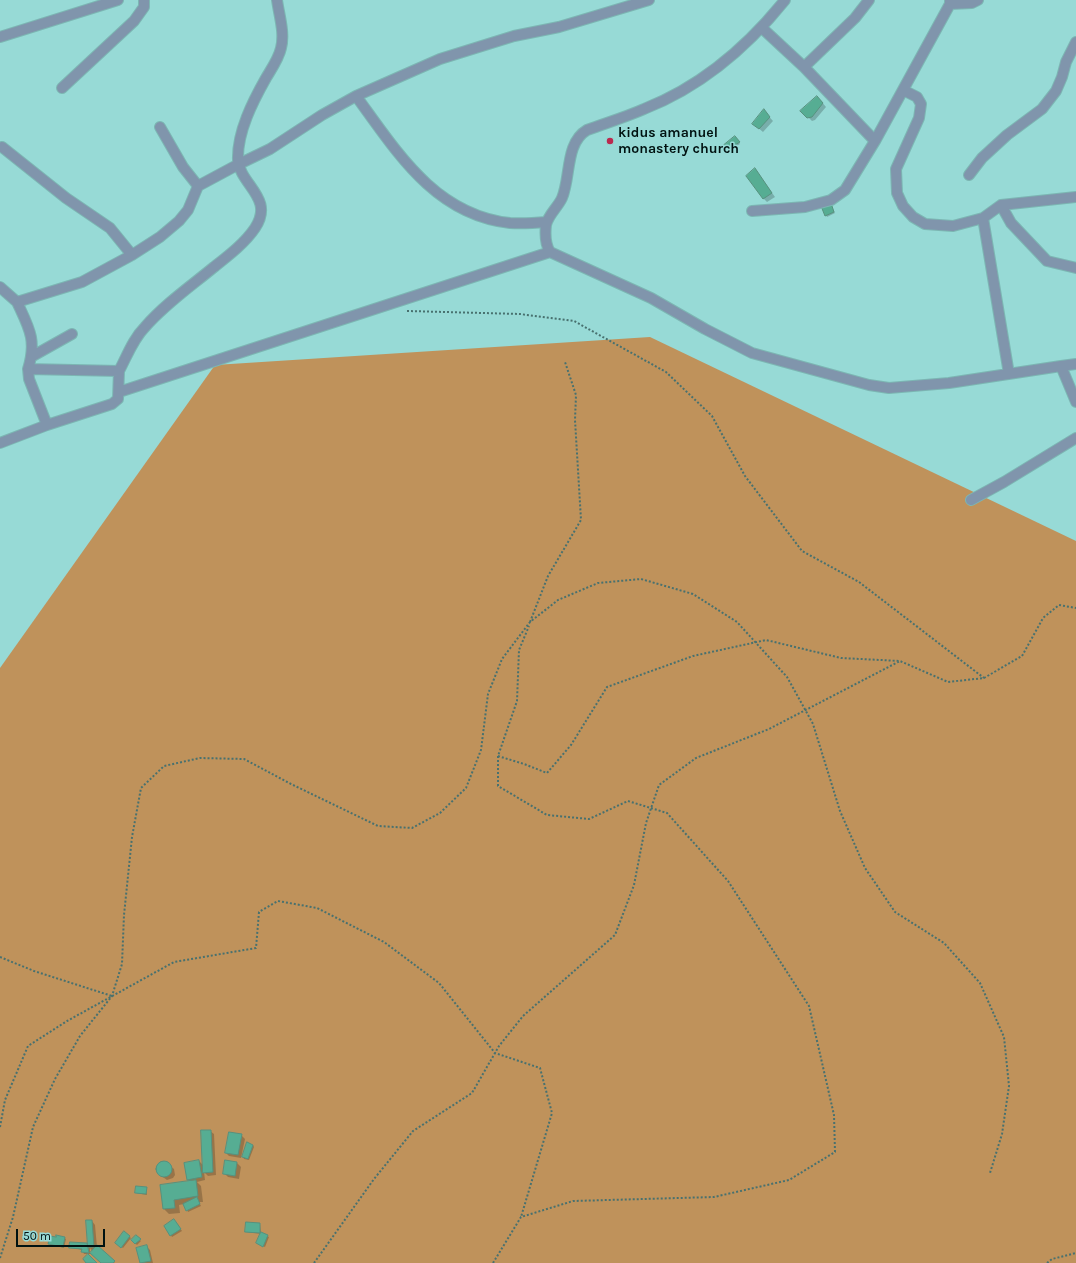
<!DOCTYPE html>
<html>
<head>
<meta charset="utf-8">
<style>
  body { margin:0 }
  #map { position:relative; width:1076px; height:1263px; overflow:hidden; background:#97dad6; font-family:Karla,sans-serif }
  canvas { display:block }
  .scale { position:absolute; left:16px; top:1229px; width:89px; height:18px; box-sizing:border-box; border:2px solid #001211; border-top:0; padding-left:5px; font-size:12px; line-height:14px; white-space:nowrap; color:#001211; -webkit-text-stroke:3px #97dad6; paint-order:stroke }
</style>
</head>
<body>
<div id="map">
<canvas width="1076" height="1263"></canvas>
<div class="scale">50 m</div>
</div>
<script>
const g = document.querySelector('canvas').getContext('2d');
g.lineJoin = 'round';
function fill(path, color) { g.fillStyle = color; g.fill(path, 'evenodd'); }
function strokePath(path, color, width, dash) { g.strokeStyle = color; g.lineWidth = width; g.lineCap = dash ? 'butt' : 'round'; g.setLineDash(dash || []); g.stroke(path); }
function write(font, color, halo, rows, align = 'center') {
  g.font = font + ' Karla,sans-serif'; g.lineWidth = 3; g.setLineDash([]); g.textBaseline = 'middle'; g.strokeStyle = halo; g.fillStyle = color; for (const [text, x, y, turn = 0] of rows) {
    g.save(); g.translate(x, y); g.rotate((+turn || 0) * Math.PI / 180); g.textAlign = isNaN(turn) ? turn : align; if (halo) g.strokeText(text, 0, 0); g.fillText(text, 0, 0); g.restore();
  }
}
fill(new Path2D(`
  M 650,337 L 1076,541 L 1076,1263 L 0,1263 L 0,668 L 215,365 Z`), '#bf925b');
fill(new Path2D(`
  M 821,101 L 826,107 L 815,120 L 812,121 L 802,111 Z
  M 764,111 L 773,121 L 763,132 L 757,127 Z
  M 735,137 L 740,144 L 730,150 L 725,145 Z
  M 755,169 L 775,197 L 767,202 L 763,198 Z
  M 831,205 L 835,213 L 827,217 L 826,215 Z
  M 210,1131 L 214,1134 L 216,1175 L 208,1176 L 204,1172 L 205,1180 L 197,1182 L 201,1186 L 203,1202 L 199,1202 L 201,1206 L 188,1212 L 184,1204 L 179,1205 L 180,1213 L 169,1214 L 164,1209 L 190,1181 L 188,1179 L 199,1161 L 204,1166 Z
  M 241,1135 L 245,1139 L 241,1158 L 229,1156 L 226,1153 Z
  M 253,1145 L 254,1147 L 249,1160 L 244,1159 L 243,1157 Z
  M 161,1161 L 164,1161 L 174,1169 L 175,1175 L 173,1178 L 167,1180 L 157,1173 L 156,1167 Z
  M 226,1162 L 237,1163 L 241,1167 L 239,1179 L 228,1177 L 224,1173 Z
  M 146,1188 L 147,1195 L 136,1193 Z
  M 92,1221 L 95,1225 L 97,1247 L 115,1263 L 102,1263 L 90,1248 L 90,1254 L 84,1254 L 82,1250 L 70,1247 L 87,1244 L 89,1246 Z
  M 176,1222 L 182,1231 L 172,1237 L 165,1226 Z
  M 260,1224 L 261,1233 L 269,1237 L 265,1247 L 257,1243 L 262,1234 L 246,1232 Z
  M 125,1233 L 131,1238 L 123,1248 L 116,1243 Z
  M 136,1236 L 141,1241 L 137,1245 L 132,1240 Z
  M 64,1238 L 66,1239 L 64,1248 L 49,1244 Z
  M 146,1246 L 150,1250 L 153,1263 L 141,1263 L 137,1249 Z`), '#0003');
const building = new Path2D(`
  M 817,96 L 823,103 L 812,117 L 807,118 L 800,111 Z
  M 764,109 L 770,117 L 759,129 L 752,124 Z
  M 735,136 L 740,142 L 728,149 L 724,145 Z
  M 755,168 L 772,193 L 763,199 L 746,176 Z
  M 831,203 L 834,212 L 825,216 L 821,206 Z
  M 201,1130 L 211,1130 L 213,1172 L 203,1173 Z
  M 229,1132 L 242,1134 L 238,1155 L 225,1153 Z
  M 247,1142 L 253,1145 L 248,1159 L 242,1157 Z
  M 199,1160 L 202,1177 L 187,1180 L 184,1163 Z
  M 225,1160 L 237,1162 L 235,1176 L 223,1174 Z
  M156 1169a8 8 0 1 1 16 0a8 8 0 1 1-16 0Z
  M 196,1180 L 198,1196 L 174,1200 L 175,1208 L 163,1209 L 160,1185 Z
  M 136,1186 L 147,1187 L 146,1194 L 135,1193 Z
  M 197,1197 L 200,1204 L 186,1211 L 183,1204 Z
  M 174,1219 L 181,1229 L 170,1236 L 164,1226 Z
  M 86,1220 L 92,1220 L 94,1247 L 88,1247 Z
  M 246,1222 L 260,1223 L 260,1233 L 245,1232 Z
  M 124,1231 L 130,1236 L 121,1248 L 115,1243 Z
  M 261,1232 L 268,1235 L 263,1247 L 256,1243 Z
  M 56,1235 L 65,1237 L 63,1247 L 48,1244 L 50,1236 L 56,1237 Z
  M 136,1235 L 141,1239 L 135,1244 L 131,1240 Z
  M 70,1242 L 87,1243 L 89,1253 L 81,1252 L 82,1249 L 69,1248 Z
  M 97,1245 L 115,1261 L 113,1263 L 101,1263 L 90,1253 Z
  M 147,1245 L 151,1261 L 140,1263 L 136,1248 Z
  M 88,1254 L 97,1263 L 86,1263 L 83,1259 Z`);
fill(building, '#56ad93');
strokePath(building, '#57917e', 1);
const minor = new Path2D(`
  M 785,0 C 748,46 700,87 644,109 C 626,117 606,123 587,130 C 565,143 571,177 562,198 C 558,207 548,215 546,225 C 545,234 545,244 550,252 L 651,298 L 705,329 L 752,353 L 869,385 L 889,388 L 949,383 L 1061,366 L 1076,402
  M 950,4 L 972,3 L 978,0
  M 762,28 L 804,67 L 875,141
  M 0,37 L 118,0
  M 804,67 L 855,18 L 869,0
  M 62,88 L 134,21 L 144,7 L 144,0
  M 903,90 L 917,97 L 921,104 L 919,118 L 896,169 L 897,193 L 903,206 L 913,217 L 925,224 L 953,226 L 983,218 L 1001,205 L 1076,197
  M 356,96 C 397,152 435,215 510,223 C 522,224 535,223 547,222
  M 160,127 L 183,167 L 198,186
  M 2,147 L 66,198 L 110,228 L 132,255
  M 969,175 L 982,158 L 1007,135 L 1042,109 L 1056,91 L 1062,77 L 1066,62 L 1076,42
  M 1001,205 L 1011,223 L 1047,261 L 1076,268
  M 752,211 L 805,207 L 831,200 L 845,190 L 875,141 L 950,4 L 950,0
  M 983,218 L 1009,374
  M 0,287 L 17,302 L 82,282 L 132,255 L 160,237 L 179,221 L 188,210 L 198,186 L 239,164 L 270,149 L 322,115 L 356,96 L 440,59 L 514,36 L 559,27 L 649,0
  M 17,302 C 29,328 37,340 28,369 L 119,371 C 127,356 133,339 145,327 C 165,304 191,286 214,267 C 228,256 245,243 255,228 C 275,198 240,185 238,160 C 237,132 253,101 266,78 C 272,68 279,58 281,48 C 285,33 279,15 277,0
  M 31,357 L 72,334
  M 1061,366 L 1076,364
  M 28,369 L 29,379 L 47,425 L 112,404 L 118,399 L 119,371
  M 119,392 L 550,252
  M 0,443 L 47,425
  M 971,500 L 1004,482 L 1076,438`);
strokePath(minor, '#7cb6b3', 12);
strokePath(new Path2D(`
  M 407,311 L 520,314 L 574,321 L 666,372 L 712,416 L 745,476 L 802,551 L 859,582 L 984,678
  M 530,622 L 548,576 L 581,520 L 575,420 L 576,395 L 565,362
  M 498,756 L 524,764 L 547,773 L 571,745 L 607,687 L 693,656 L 766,640 L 841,658 L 900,661 L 948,682 L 984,678 L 1022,656 L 1043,618 L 1059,605 L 1076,608
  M 0,957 L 34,971 L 112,996
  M 0,1127 L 5,1100 L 28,1046 L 67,1021 L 174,962 L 256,948 L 259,912 L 278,901 L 317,908 L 384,942 L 439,983 L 495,1053 L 540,1068 L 552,1113 L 521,1217
  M 0,1258 L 13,1217 L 33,1127 L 55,1079 L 80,1036 L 112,996 L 122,964 L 124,915 L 132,837 L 141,788 L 164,766 L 200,758 L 244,759 L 291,784 L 378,826 L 412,828 L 440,813 L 466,788 L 481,750 L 488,694 L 502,659 L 530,622 L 558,600 L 598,583 L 641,579 L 693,594 L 737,622 L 787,677 L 813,724 L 840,811 L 865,868 L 895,912 L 944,943 L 980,983 L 1004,1037 L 1009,1086 L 1002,1134 L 990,1173
  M 314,1263 L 374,1179 L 413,1131 L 472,1093 L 499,1046 L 523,1016 L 615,935 L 634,885 L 646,823 L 659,785 L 696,758 L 769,729 L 900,661
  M 493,1263 L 521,1217 L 573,1201 L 714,1197 L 789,1180 L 835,1152 L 834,1115 L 809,1006 L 728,881 L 667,813 L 628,801 L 589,819 L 547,815 L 498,786 L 498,756 L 517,701 L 519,650 L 529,626
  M 1047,1263 L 1052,1259 L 1076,1253`), '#48716f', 2, [2, 2]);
strokePath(minor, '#8095ac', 10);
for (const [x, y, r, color] of [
  [610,141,4,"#ba2a4f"]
]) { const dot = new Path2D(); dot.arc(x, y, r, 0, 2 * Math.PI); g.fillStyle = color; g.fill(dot); strokePath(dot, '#97dad6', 1.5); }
write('bold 14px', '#001211', '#97dad6', [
  ["kidus amanuel",618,133],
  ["monastery church",618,149]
], 'left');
</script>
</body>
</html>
